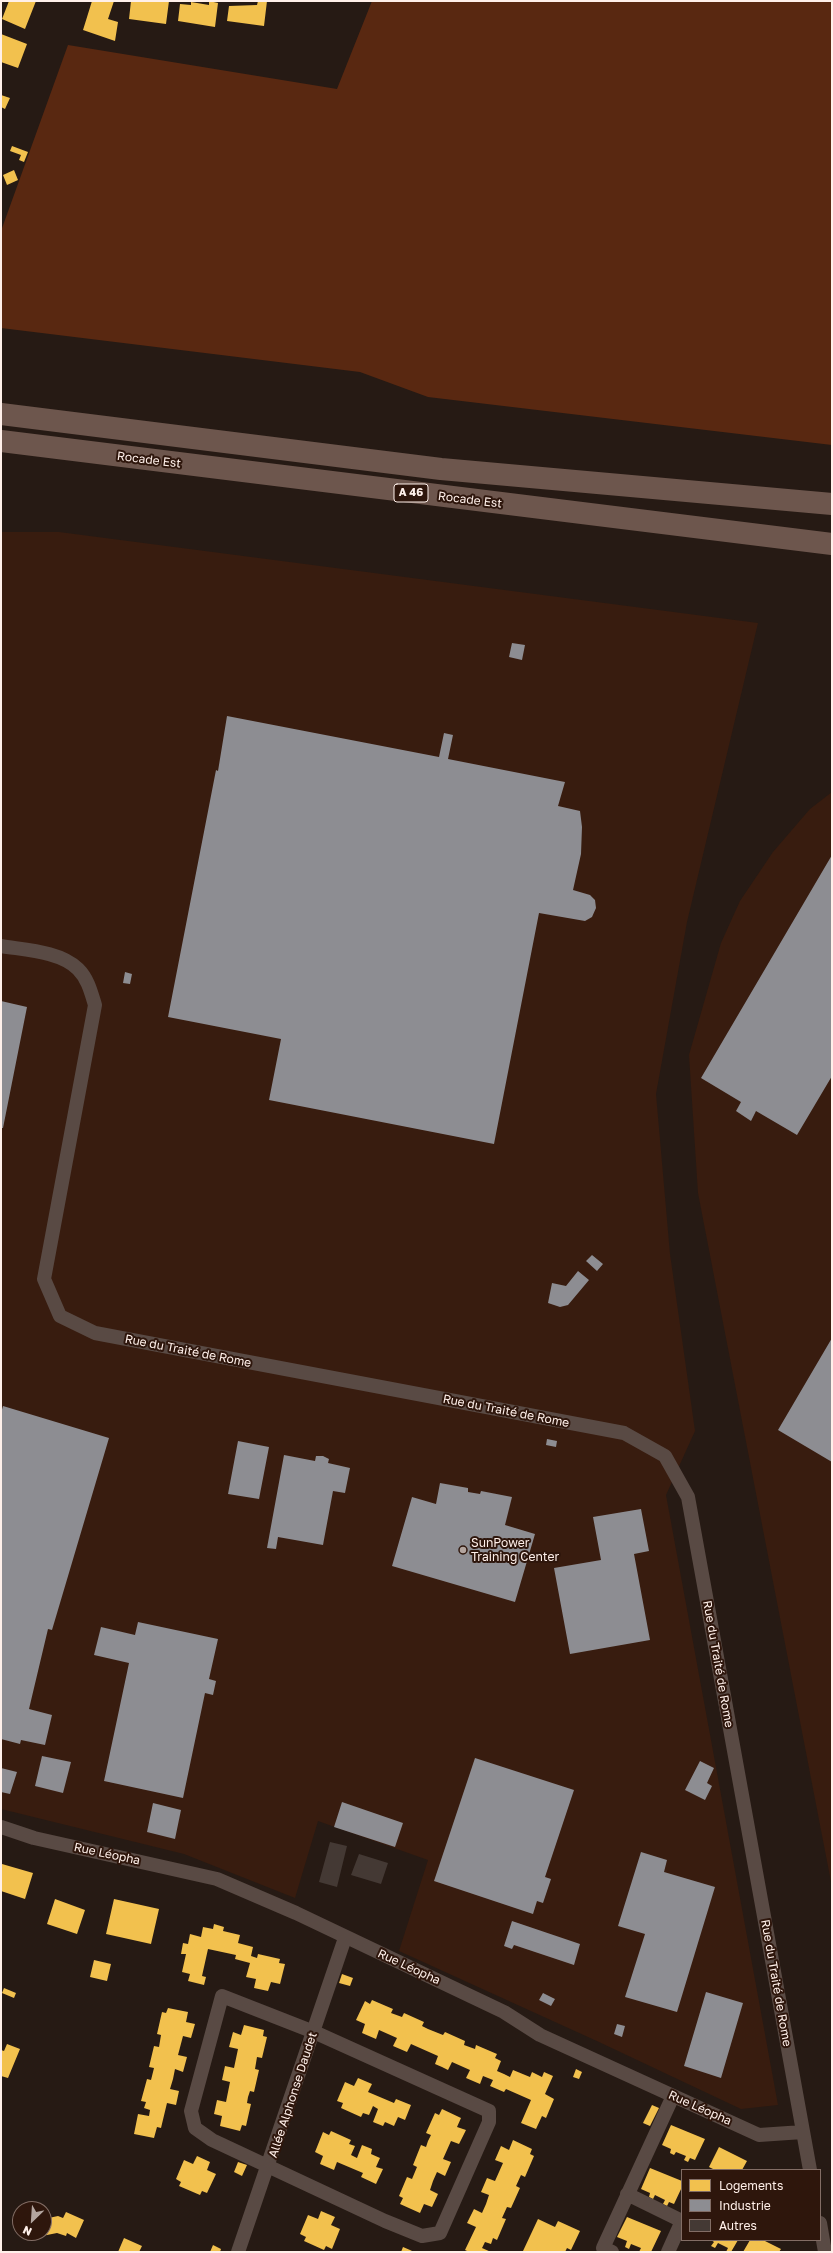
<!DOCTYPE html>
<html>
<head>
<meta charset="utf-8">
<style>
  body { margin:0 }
  #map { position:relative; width:833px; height:2253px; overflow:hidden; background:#261a14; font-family:"Golos Text",sans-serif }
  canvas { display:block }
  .frame { position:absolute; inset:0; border:2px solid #fff0ea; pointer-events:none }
  .legend { position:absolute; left:681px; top:2169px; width:140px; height:72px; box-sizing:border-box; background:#2e160c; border:1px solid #826d65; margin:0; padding:5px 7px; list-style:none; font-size:12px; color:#fff0ea }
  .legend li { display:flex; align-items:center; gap:8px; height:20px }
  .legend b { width:20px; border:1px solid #826d65 }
  .north { position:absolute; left:12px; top:2201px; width:40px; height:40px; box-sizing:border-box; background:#2e160c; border:1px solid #826d65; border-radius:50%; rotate:205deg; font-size:11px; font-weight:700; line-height:16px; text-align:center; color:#fff0ea }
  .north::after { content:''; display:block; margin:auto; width:14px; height:18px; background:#b3a59f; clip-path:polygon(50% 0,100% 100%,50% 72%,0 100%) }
</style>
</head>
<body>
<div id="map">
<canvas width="833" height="2253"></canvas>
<div class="frame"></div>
<ul class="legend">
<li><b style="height:11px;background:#f2c14e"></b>Logements</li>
<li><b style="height:11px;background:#8d8d92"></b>Industrie</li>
<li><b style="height:11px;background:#443934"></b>Autres</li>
</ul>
<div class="north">N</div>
</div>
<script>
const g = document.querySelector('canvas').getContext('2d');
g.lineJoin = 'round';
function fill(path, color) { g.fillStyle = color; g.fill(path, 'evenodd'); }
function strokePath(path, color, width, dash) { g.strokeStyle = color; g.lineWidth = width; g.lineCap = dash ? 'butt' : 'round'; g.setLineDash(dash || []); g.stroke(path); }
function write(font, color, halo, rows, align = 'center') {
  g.font = font + ' "Golos Text",sans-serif'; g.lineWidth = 4; g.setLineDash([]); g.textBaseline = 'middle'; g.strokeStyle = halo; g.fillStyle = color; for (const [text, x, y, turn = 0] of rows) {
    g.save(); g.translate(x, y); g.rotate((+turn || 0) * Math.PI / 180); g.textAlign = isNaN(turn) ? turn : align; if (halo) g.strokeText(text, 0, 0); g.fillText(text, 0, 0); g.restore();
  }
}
fill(new Path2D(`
  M 1,532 L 59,532 L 758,623 L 687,922 L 656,1094 L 670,1254 L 695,1431 L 666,1495 L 778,2105 L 741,2109 L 599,2042 L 399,1951 L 428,1860 L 318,1821 L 295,1898 L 184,1854 L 1,1809 Z
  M 832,792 L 832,1887 L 698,1193 L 689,1055 L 721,943 L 740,901 L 773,852 L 810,809 Z`), '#381c0f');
fill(new Path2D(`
  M 372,1 L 832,1 L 832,445 L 428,397 L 360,372 L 1,328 L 1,231 L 68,45 L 337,89 Z`), '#592811');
fill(new Path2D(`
  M 9,1 L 36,1 L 25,29 L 2,19 Z
  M 92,1 L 114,1 L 108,19 L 118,22 L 115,41 L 83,30 Z
  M 131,1 L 169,1 L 166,24 L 129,19 Z
  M 209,1 L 218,3 L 215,27 L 178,21 L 180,4 L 191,5 L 191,2 L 209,5 Z
  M 258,1 L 267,1 L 264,26 L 227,21 L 229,6 L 257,5 Z
  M 1,34 L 27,44 L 18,68 L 1,62 Z
  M 1,95 L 10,98 L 5,109 L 1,107 Z
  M 12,146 L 28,152 L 24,162 L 19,160 L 21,155 L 10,151 Z
  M 14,170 L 18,180 L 7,185 L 3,175 Z
  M 2,1864 L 33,1873 L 25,1899 L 1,1891 Z
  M 55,1899 L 85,1910 L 77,1934 L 47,1924 Z
  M 114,1899 L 159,1909 L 151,1944 L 106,1934 Z
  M 214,1924 L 224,1927 L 223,1931 L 240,1935 L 238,1943 L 253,1947 L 251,1956 L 257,1958 L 258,1954 L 280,1959 L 279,1963 L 285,1964 L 280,1984 L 271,1982 L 268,1991 L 254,1988 L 256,1979 L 246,1977 L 250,1963 L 235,1959 L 236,1955 L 208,1949 L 202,1976 L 206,1977 L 204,1985 L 188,1981 L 190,1974 L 182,1972 L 186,1954 L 181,1954 L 183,1943 L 188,1944 L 190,1934 L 201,1937 L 203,1927 L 213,1929 Z
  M 94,1960 L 111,1964 L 107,1981 L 90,1977 Z
  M 342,1974 L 353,1978 L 350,1986 L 339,1983 Z
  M 4,1988 L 16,1993 L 14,1998 L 2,1993 Z
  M 372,2000 L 393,2009 L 391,2013 L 402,2017 L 404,2013 L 424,2022 L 422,2026 L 428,2029 L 443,2035 L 445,2032 L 465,2041 L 464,2045 L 475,2049 L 476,2045 L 497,2054 L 495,2058 L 501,2061 L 497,2071 L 504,2074 L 510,2077 L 513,2070 L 530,2077 L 532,2072 L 542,2077 L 544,2072 L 553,2076 L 545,2094 L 554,2099 L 546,2118 L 542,2116 L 536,2129 L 521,2123 L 531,2100 L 506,2089 L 504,2092 L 490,2086 L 493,2080 L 483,2076 L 480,2084 L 466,2078 L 470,2070 L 452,2062 L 448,2070 L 442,2067 L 435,2064 L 438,2056 L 411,2044 L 407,2052 L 393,2046 L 397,2038 L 379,2030 L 376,2039 L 362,2033 L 365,2024 L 356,2020 L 365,2001 L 370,2004 Z
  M 168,2008 L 188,2012 L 186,2022 L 195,2024 L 191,2038 L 183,2036 L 178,2055 L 187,2057 L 183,2072 L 175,2069 L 173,2079 L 170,2089 L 179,2091 L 176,2105 L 167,2103 L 161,2128 L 157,2127 L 154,2138 L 134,2134 L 138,2114 L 149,2116 L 150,2110 L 144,2108 L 146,2102 L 141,2101 L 147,2079 L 151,2080 L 154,2068 L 149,2067 L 154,2046 L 159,2047 L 161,2035 L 157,2034 L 162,2012 L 166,2013 Z
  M 244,2025 L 264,2030 L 263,2036 L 267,2037 L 262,2058 L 257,2057 L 255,2069 L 259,2070 L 254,2092 L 250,2091 L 248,2097 L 247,2103 L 251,2104 L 246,2126 L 242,2125 L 240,2131 L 220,2126 L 222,2116 L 214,2114 L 217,2100 L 226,2102 L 230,2082 L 222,2080 L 225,2066 L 234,2068 L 238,2049 L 229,2047 L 233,2032 L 241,2035 Z
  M 7,2044 L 20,2049 L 8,2078 L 1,2076 L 1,2050 L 4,2051 Z
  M 576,2069 L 582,2072 L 579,2079 L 573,2077 Z
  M 358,2078 L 372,2084 L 368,2092 L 394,2103 L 396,2099 L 411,2105 L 405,2120 L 398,2117 L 394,2126 L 385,2122 L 383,2126 L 373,2122 L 378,2109 L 373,2106 L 369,2115 L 363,2113 L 361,2117 L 341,2108 L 343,2103 L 337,2101 L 345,2082 L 354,2086 Z
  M 652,2105 L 659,2108 L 650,2126 L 643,2123 Z
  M 442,2109 L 461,2118 L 457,2127 L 466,2130 L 459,2144 L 451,2141 L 443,2159 L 451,2162 L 445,2176 L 437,2172 L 433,2181 L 430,2190 L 438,2194 L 432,2207 L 424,2204 L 420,2213 L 400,2204 L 403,2198 L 399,2196 L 407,2177 L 412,2179 L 417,2167 L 413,2165 L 421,2145 L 426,2147 L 428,2141 L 431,2135 L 426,2133 L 435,2113 L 439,2115 Z
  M 671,2125 L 705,2139 L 695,2160 L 690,2158 L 688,2162 L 684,2160 L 686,2156 L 676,2152 L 674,2155 L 670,2153 L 671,2149 L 662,2145 Z
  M 331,2131 L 351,2140 L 349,2144 L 355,2146 L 351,2155 L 357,2158 L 362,2145 L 372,2149 L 371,2154 L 380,2158 L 376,2167 L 383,2169 L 376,2184 L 361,2177 L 363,2173 L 337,2162 L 334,2170 L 320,2164 L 323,2156 L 315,2152 L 323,2132 L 329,2135 Z
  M 513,2140 L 532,2149 L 530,2154 L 534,2156 L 525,2177 L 521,2175 L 516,2186 L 520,2188 L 511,2208 L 507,2207 L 502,2218 L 506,2219 L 497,2240 L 493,2238 L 491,2244 L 485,2242 L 482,2248 L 491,2252 L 469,2252 L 465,2250 L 476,2227 L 467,2223 L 474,2209 L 482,2213 L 486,2204 L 489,2195 L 481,2192 L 487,2178 L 495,2181 L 503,2163 L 495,2160 L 501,2146 L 509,2150 Z
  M 719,2147 L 747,2161 L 742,2170 L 715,2170 L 709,2167 Z
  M 197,2156 L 210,2162 L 207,2170 L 216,2174 L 207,2193 L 202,2191 L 200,2195 L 179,2186 L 181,2182 L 176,2179 L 184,2160 L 193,2164 Z
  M 238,2162 L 247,2165 L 242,2176 L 234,2172 Z
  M 650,2168 L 682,2181 L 682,2187 L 674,2204 L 669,2202 L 667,2206 L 663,2204 L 665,2200 L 655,2195 L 653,2199 L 649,2197 L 650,2193 L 641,2189 Z
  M 321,2211 L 335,2217 L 331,2225 L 340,2229 L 332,2249 L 326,2246 L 324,2250 L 304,2241 L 306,2237 L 300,2234 L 308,2215 L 318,2219 Z
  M 66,2212 L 84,2220 L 76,2238 L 67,2233 L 66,2236 L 57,2233 L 32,2238 L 32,2235 L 22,2237 L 21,2233 L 44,2233 L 44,2219 L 58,2216 L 63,2218 Z
  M 627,2217 L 661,2231 L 651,2252 L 639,2252 L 641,2248 L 631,2244 L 629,2249 L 625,2247 L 627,2241 L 617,2237 Z
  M 538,2219 L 555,2227 L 558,2221 L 580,2231 L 571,2250 L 567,2248 L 565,2252 L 523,2251 Z
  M 124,2238 L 142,2246 L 139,2252 L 118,2252 Z
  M 711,2240 L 738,2240 L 731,2252 L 726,2252 L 728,2248 L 718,2243 L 715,2248 L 711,2246 L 714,2242 Z
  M 750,2240 L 763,2240 L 781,2249 L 779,2252 L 743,2252 Z
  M 213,2245 L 221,2249 L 220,2252 L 210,2252 Z
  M 403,2247 L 410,2250 L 414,2252 L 401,2252 Z`), '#f2c14e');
fill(new Path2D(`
  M 512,643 L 525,645 L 522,660 L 509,657 Z
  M 227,716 L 439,757 L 444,733 L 453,735 L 448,759 L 565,782 L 558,806 L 580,811 L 582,827 L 581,854 L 573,890 L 590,895 L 595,900 L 596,908 L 592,917 L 585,921 L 539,913 L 494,1144 L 269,1100 L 281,1039 L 168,1017 L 216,770 L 218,771 Z
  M 832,855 L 832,1076 L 797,1135 L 756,1111 L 751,1121 L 736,1111 L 741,1102 L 701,1078 Z
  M 125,972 L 132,974 L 130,984 L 123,983 Z
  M 1,1001 L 27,1007 L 3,1128 L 1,1128 Z
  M 592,1255 L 603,1264 L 597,1271 L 586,1261 Z
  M 578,1271 L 589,1280 L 568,1305 L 560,1307 L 548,1303 L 552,1283 L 566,1286 Z
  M 832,1338 L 832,1462 L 778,1430 Z
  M 3,1406 L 109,1438 L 52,1630 L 48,1629 L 29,1709 L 52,1715 L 45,1745 L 21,1740 L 20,1744 L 1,1739 L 1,1413 Z
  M 547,1439 L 557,1441 L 556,1447 L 546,1445 Z
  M 238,1441 L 269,1447 L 259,1499 L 228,1494 Z
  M 284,1455 L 315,1461 L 316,1456 L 323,1456 L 329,1459 L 328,1463 L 350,1468 L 345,1493 L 333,1491 L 323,1545 L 278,1537 L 276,1549 L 267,1548 Z
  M 440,1483 L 468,1488 L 468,1492 L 480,1494 L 481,1491 L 512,1497 L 505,1525 L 535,1534 L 515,1602 L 392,1566 L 412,1497 L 436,1504 Z
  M 641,1509 L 649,1551 L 634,1554 L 650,1640 L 570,1654 L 554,1568 L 601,1560 L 593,1517 Z
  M 138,1622 L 218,1639 L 209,1679 L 216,1681 L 213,1695 L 205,1693 L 183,1798 L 104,1781 L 129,1663 L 94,1655 L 101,1627 L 135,1635 Z
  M 42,1756 L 71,1762 L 63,1793 L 35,1786 Z
  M 475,1758 L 574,1790 L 545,1877 L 551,1879 L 543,1903 L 537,1901 L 533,1914 L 434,1881 Z
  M 700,1761 L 714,1768 L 707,1783 L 712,1786 L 705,1800 L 685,1790 Z
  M 1,1768 L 17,1772 L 10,1794 L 1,1792 Z
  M 342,1802 L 403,1823 L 395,1847 L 334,1827 Z
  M 153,1803 L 181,1810 L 175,1839 L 147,1832 Z
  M 641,1852 L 667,1860 L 664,1872 L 715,1887 L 677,2012 L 625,1997 L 645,1934 L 618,1926 Z
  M 512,1921 L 580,1944 L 574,1965 L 514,1945 L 512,1949 L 504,1946 Z
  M 706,1992 L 743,2003 L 721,2078 L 684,2066 Z
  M 543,1993 L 555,1999 L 551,2006 L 539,2000 Z
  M 617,2024 L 625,2026 L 622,2037 L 614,2034 Z`), '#8d8d92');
fill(new Path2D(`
  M 330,1842 L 347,1846 L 337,1887 L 319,1882 Z
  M 359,1854 L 388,1863 L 381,1884 L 351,1875 Z`), '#443934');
strokePath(new Path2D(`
  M 1,946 C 24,950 60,951 78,969 C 88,979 91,992 95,1005 L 44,1279 L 60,1316 L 95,1333 L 624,1433 L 665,1456 L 688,1497 L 810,2170
  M 1,1827 L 34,1838 L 217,1879 L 296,1913 L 504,2012 L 540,2035 L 759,2135 L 803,2132
  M 222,1996 L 314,2032 L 489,2111 L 489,2122 L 440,2233 L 422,2236 L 385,2221 L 212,2140 L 195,2128 L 191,2111 Z
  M 627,2194 L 682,2221
  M 820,2223 L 825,2252
  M 238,2252 L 345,1938
  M 612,2252 L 603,2248 L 673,2096
  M 668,2252 L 682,2221`), '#594a44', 14);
strokePath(new Path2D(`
  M 1,414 L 441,469 L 832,504
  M 1,441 L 832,544`), '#6d564d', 22);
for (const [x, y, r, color] of [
  [463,1550,4,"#b3a59f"]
]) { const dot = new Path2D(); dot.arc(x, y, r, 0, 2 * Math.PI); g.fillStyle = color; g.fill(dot); strokePath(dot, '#2e160c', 1.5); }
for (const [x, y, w] of [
  [411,493,34]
]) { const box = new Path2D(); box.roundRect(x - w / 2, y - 9, w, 18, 3); g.fillStyle = '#2e160c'; g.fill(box); strokePath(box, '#fff0ea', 1); }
write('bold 11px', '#fff0ea', null, [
  ["A 46",411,493]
]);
write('12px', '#fff0ea', '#2e160c', [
  ["Rocade Est",149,460,7],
  ["Rocade Est",470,500,7],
  ["Rue du Traité de Rome",188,1351,11],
  ["Rue du Traité de Rome",506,1411,11],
  ["Rue du Traité de Rome",718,1664,80],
  ["Rue Léopha",107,1854,12],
  ["Rue Léopha",409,1967,25],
  ["Rue du Traité de Rome",776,1983,80],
  ["Allée Alphonse Daudet",293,2095,-72],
  ["Rue Léopha",700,2108,24]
]);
write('12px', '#fff0ea', '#2e160c', [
  ["SunPower",471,1543],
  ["Training Center",471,1557]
], 'left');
</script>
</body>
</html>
